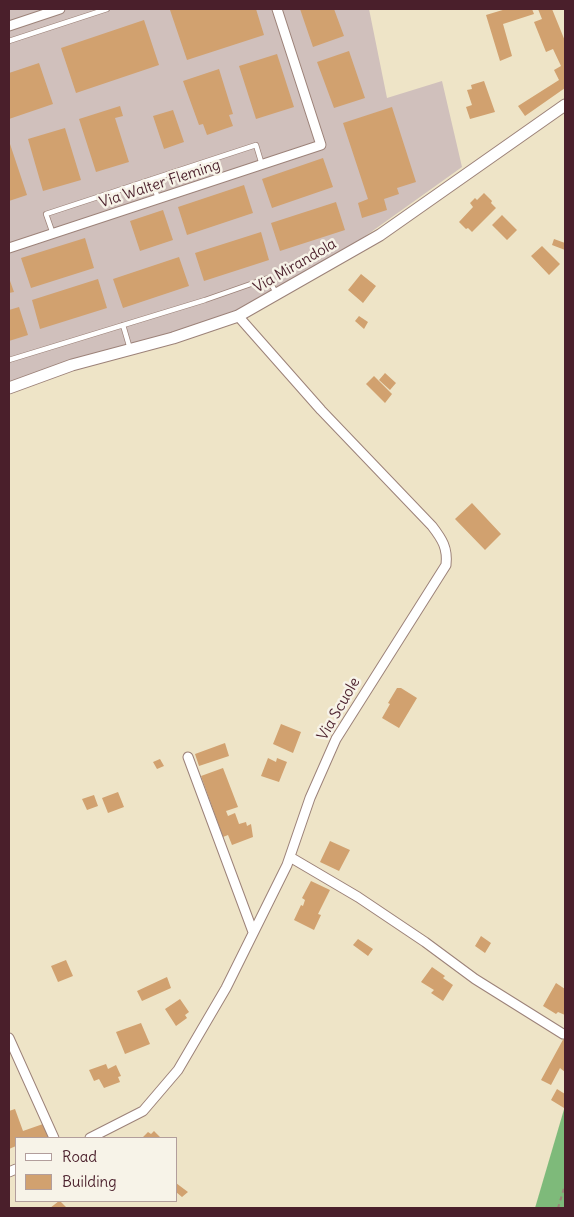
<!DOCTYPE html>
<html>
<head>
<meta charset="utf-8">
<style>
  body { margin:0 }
  #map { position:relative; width:574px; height:1217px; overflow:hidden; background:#eee4c7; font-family:Delius,sans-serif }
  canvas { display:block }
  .frame { position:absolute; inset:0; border:10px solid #4a1f2b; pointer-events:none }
  .legend { position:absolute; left:15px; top:1137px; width:162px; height:65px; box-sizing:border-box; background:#f7f3e8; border:1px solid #b29e9c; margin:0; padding:6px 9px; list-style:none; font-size:15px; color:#4a1f2b }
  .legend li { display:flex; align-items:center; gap:10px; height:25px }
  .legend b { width:25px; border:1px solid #b29e9c }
</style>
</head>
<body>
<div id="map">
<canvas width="574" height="1217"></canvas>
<div class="frame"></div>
<ul class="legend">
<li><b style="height:6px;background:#fff"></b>Road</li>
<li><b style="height:14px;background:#d1a16f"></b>Building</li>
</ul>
</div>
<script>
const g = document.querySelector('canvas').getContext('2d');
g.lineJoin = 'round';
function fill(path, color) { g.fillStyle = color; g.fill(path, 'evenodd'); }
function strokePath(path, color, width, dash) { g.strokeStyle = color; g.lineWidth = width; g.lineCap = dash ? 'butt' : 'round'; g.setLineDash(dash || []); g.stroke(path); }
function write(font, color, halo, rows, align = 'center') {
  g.font = font + ' Delius,sans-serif'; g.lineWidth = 5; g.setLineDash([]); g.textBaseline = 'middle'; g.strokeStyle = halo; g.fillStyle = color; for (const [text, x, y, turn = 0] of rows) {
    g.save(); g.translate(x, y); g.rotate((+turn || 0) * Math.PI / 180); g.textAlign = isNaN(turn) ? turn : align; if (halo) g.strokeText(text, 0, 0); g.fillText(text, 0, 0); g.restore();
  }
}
fill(new Path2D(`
  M 9,9 L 369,9 L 387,98 L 442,81 L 462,167 L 322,267 L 213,322 L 9,385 Z`), '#d0c0bc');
fill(new Path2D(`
  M 565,1106 L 565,1208 L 535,1208 Z`), '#7eba7a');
fill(new Path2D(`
  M 174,9 L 256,9 L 264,35 L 187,60 L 170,10 Z
  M 300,9 L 334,9 L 344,36 L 313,47 Z
  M 506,9 L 532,9 L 534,14 L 503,24 L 512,56 L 500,61 L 486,15 Z
  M 538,9 L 552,9 L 565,41 L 565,88 L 525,116 L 518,106 L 559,80 L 554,70 L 561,66 L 553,49 L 546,52 L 534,22 L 542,19 Z
  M 144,20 L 159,65 L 76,93 L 61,48 Z
  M 349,51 L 365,98 L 334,108 L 317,62 Z
  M 277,54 L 294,107 L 256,119 L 239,66 Z
  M 39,63 L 53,104 L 9,119 L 9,73 Z
  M 219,69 L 233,114 L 229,115 L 233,126 L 207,135 L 203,124 L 199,125 L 183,81 Z
  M 484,81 L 495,112 L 470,119 L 466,107 L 472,105 L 467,90 L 472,89 L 471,85 Z
  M 120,106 L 123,116 L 115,118 L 129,162 L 96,172 L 79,119 Z
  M 392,107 L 416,182 L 397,188 L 399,194 L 384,199 L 387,210 L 362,218 L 358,203 L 368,199 L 343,123 Z
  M 173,110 L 184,142 L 164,149 L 153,116 Z
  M 65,128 L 81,180 L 43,191 L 28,139 Z
  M 9,144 L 10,144 L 27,195 L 9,201 Z
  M 323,158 L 333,187 L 272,208 L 262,179 Z
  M 244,185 L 253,213 L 187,235 L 178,207 Z
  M 484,193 L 492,201 L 491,203 L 496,208 L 472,232 L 468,228 L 466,229 L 459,222 L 473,207 L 470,203 L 475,198 L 477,200 Z
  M 336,202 L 345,230 L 280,251 L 271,223 Z
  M 163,210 L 173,240 L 140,251 L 130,221 Z
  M 502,215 L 517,230 L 507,240 L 492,225 Z
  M 261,232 L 269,260 L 204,281 L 195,253 Z
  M 85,238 L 94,268 L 31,288 L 21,258 Z
  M 554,239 L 565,243 L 565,250 L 552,245 Z
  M 542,246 L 560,264 L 549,275 L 531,256 Z
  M 179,257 L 189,286 L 123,308 L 113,279 Z
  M 361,274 L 376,286 L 363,303 L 348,290 Z
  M 9,278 L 14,292 L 9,293 Z
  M 98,279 L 107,308 L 40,329 L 32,300 Z
  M 19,307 L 28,335 L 9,341 L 9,310 Z
  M 359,316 L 368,322 L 364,329 L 355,321 Z
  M 385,373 L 396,383 L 390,390 L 379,380 Z
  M 374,376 L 392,394 L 385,403 L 366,384 Z
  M 472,503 L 501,534 L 485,550 L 455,519 Z
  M 397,688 L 401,688 L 417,698 L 399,728 L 382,718 L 390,704 L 388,703 Z
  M 281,724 L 301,732 L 293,753 L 273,744 Z
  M 225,743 L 229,756 L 199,766 L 195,754 Z
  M 268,758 L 276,762 L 277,758 L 287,762 L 279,782 L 261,776 Z
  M 160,759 L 164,766 L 157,769 L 153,762 Z
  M 223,768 L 238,807 L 226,811 L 228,816 L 235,813 L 239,824 L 246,822 L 247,826 L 251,824 L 253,837 L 232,845 L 228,835 L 223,837 L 201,776 Z
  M 118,792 L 124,807 L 108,813 L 102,798 Z
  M 94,795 L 98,806 L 87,810 L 82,799 Z
  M 330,841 L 350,850 L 339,871 L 320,862 Z
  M 311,881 L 330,890 L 318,914 L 321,915 L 314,930 L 294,920 L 301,905 L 303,906 L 305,900 L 302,898 Z
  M 481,936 L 491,943 L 485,953 L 475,946 Z
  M 358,939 L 373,949 L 368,956 L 353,945 Z
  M 66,960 L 73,976 L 58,982 L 51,966 Z
  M 432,967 L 445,976 L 443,978 L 453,985 L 443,1001 L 431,993 L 434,990 L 421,982 Z
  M 167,977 L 171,988 L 142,1001 L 137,991 Z
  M 556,983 L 565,989 L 565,1015 L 558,1012 L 556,1014 L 543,1006 Z
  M 180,999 L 189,1012 L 185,1015 L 187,1018 L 176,1026 L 165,1009 Z
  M 141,1023 L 150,1044 L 125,1054 L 116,1032 Z
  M 565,1036 L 565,1072 L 560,1068 L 551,1085 L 541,1080 Z
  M 106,1064 L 108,1069 L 116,1065 L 121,1076 L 118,1077 L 120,1082 L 104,1088 L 99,1079 L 94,1081 L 89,1070 Z
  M 557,1089 L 565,1094 L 564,1108 L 551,1100 Z
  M 15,1109 L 23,1131 L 43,1124 L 49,1137 L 16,1138 L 16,1146 L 9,1149 L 9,1111 Z
  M 154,1131 L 160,1137 L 159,1138 L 142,1138 L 148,1132 L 151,1134 Z
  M 176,1183 L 188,1192 L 182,1197 L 176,1192 Z
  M 60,1201 L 67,1208 L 50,1208 L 59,1201 Z`), '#d1a16f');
const service = new Path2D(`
  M 9,41 L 107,9
  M 152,179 L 158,199
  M 53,234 L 46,214 L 256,145 L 262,165
  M 123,325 L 130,349
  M 9,360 L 205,300 L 268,278 L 276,293`);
const minor = new Path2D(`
  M 9,26 L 60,9
  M 9,248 L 321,145 L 277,9
  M 188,757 L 253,932
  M 290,857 L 358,897 L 425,942 L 475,979 L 563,1034
  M 9,1038 L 54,1138
  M 90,1138 L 143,1111 L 178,1070 L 226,988 L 287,865 L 310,798 L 336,739 L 446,565 C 448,548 442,539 432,526 L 321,410 L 238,316
  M 9,1172 L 16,1169`);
const tertiary = new Path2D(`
  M 9,388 L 72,365 L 173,338 L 238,316 L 380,235 L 565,105`);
strokePath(service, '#9c8279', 6);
strokePath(minor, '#9c8279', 11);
strokePath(tertiary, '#9c8279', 13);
strokePath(new Path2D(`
  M 558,1208 L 565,1185`), '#9c8279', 2, [4, 4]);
strokePath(service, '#fff', 4.5);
strokePath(minor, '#fff', 9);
strokePath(tertiary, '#fff', 11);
write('15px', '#4a1f2b', '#f7f3e8', [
  ["Via Walter Fleming",160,184,-18],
  ["Via Mirandola",295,266,-30],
  ["Via Scuole",339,709,-60]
]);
</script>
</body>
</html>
